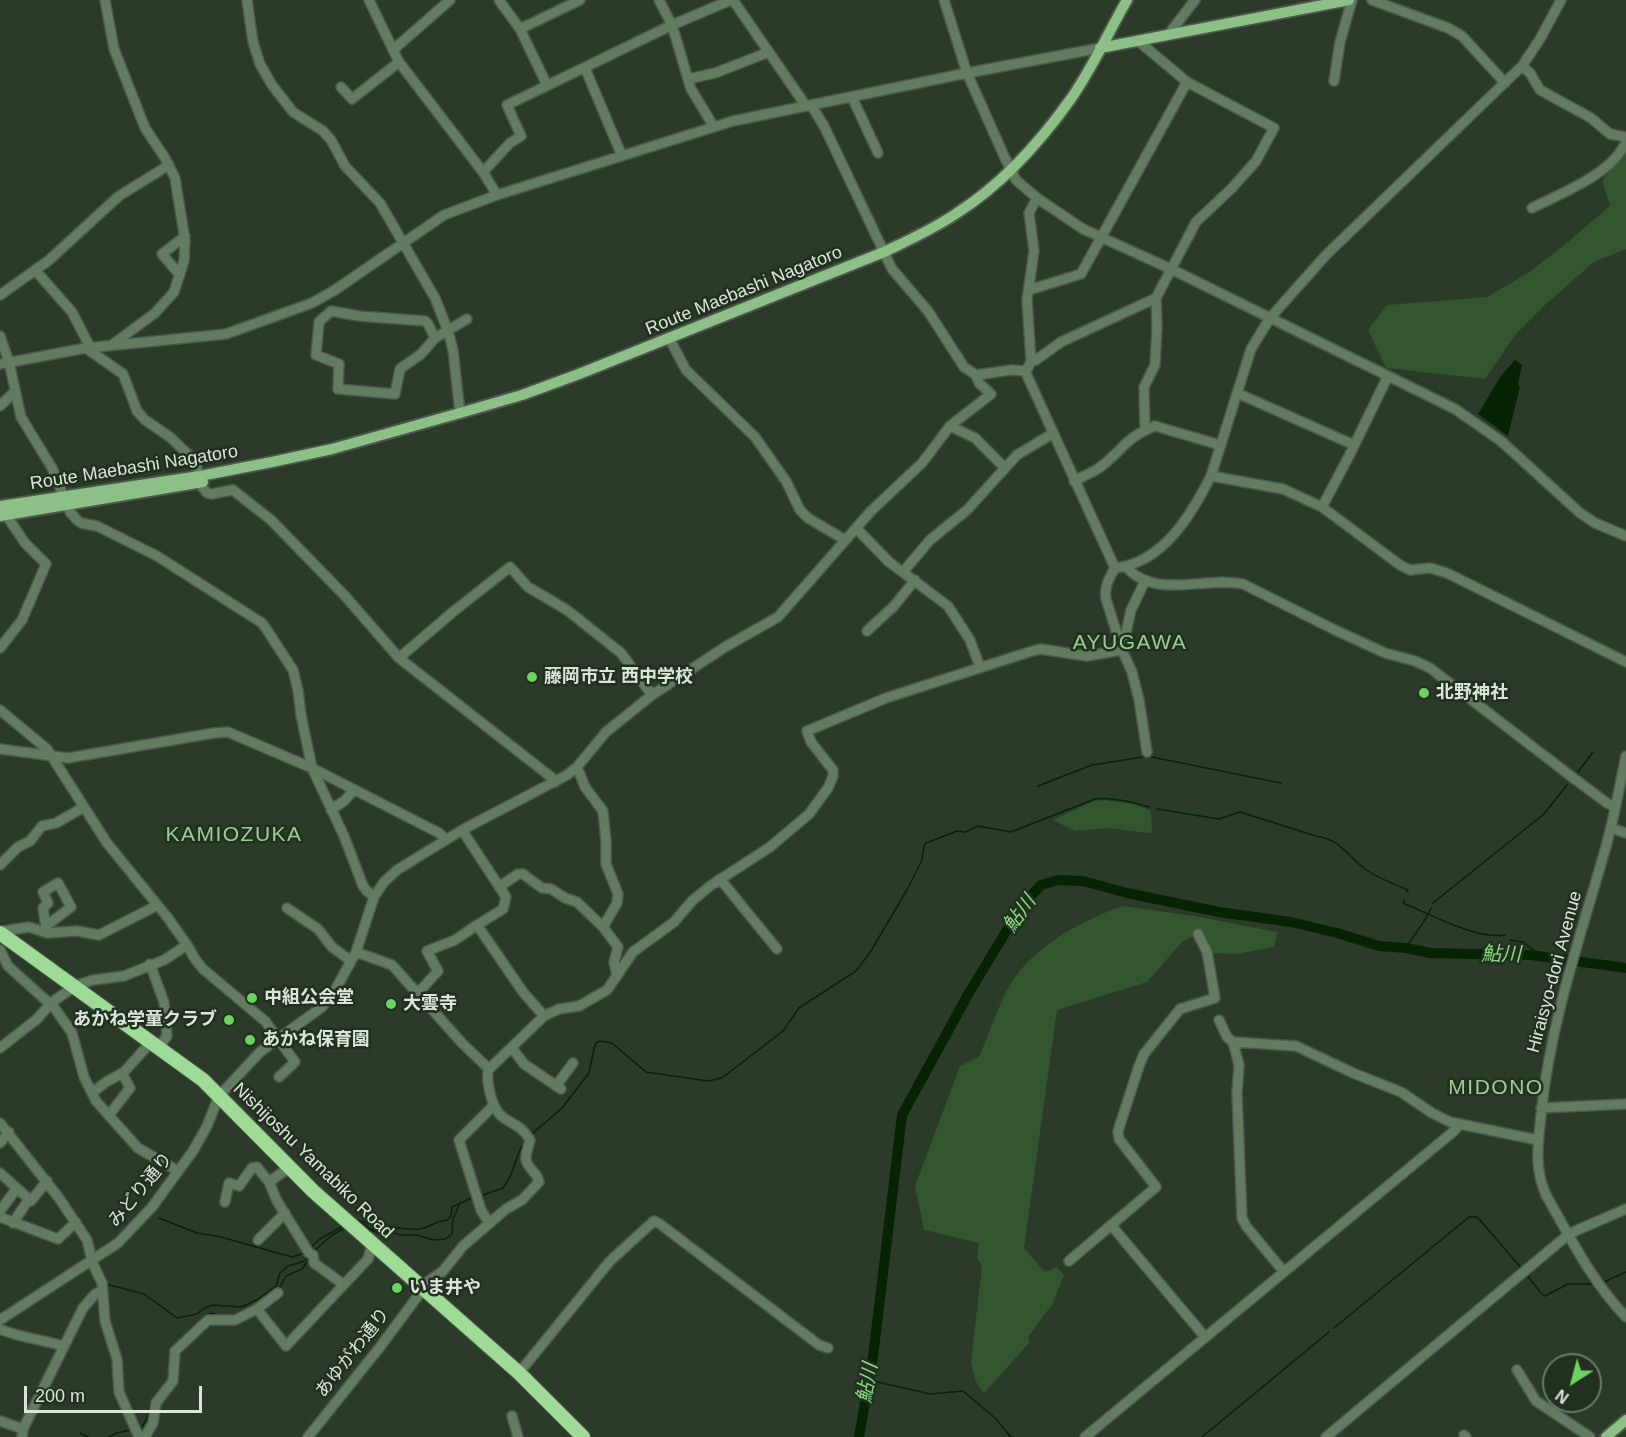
<!DOCTYPE html>
<html>
<head>
<meta charset="utf-8">
<style>
  body { margin:0 }
  #map { position:relative; width:1626px; height:1437px; overflow:hidden; background:#2c3a2a; font-family:Arial,sans-serif }
  canvas { display:block }
  .north { position:absolute; left:1542px; top:1353px; width:60px; height:60px; box-sizing:border-box; background:#223020; border:2px solid #6c786a; border-radius:50%; rotate:216deg; font-size:16px; font-weight:700; line-height:24px; text-align:center; color:#dce5da }
  .north::after { content:''; display:block; margin:auto; width:21px; height:27px; background:#6cd362; clip-path:polygon(50% 0,100% 100%,50% 72%,0 100%) }
  .scale { position:absolute; left:24px; top:1386px; width:178px; height:27px; box-sizing:border-box; border:3px solid #dce5da; border-top:0; padding-left:8px; font-size:18px; line-height:21px; white-space:nowrap; color:#dce5da; -webkit-text-stroke:4px #223020; paint-order:stroke }
</style>
</head>
<body>
<div id="map">
<canvas width="1626" height="1437"></canvas>
<div class="north">N</div>
<div class="scale">200 m</div>
</div>
<script>
const g = document.querySelector('canvas').getContext('2d');
g.lineJoin = 'round';
function fill(path, color) { g.fillStyle = color; g.fill(path, 'evenodd'); }
function strokePath(path, color, width, dash) { g.strokeStyle = color; g.lineWidth = width; g.lineCap = dash ? 'butt' : 'round'; g.setLineDash(dash || []); g.stroke(path); }
function write(font, color, halo, rows, align = 'center') {
  g.font = font + ' Arial,"Noto Sans JP",sans-serif'; g.lineWidth = 5; g.setLineDash([]); g.textBaseline = 'middle'; g.strokeStyle = halo; g.fillStyle = color; for (const [text, x, y, turn = 0] of rows) {
    g.save(); g.translate(x, y); g.rotate((+turn || 0) * Math.PI / 180); g.textAlign = isNaN(turn) ? turn : align; if (halo) g.strokeText(text, 0, 0); g.fillText(text, 0, 0); g.restore();
  }
}
fill(new Path2D(`
  M 1626,150 L 1626,249 L 1594,262 L 1547,303 L 1515,335 L 1485,379 L 1386,368 L 1368,330 L 1387,305 L 1487,297 L 1528,273 L 1568,242 L 1610,206 L 1602,181 Z
  M 1104,800 L 1134,804 L 1151,811 L 1152,832 L 1149,833 L 1107,828 L 1075,831 L 1053,820 L 1094,801 Z
  M 1123,906 L 1194,916 L 1277,932 L 1274,947 L 1237,954 L 1209,953 L 1201,933 L 1183,941 L 1147,982 L 1057,1010 L 1024,1248 L 1045,1272 L 1056,1267 L 1064,1275 L 1053,1303 L 1028,1337 L 1030,1342 L 984,1393 L 976,1382 L 971,1363 L 982,1266 L 977,1258 L 979,1243 L 924,1230 L 915,1186 L 960,1066 L 979,1057 C 990,1032 1002,993 1018,973 C 1044,941 1085,919 1123,906 Z`), '#32562e');
fill(new Path2D(`
  M 1515,360 L 1522,365 L 1518,384 L 1520,386 L 1508,436 L 1478,414 L 1501,376 Z`), '#062404');
strokePath(new Path2D(`
  M 1152,757 L 1281,783
  M 1578,772 L 1593,752
  M 1038,786 L 1092,765 L 1143,757
  M 1157,809 L 1219,819 L 1240,812 L 1316,836 C 1342,840 1346,855 1365,869 C 1378,878 1393,884 1408,890 L 1407,892
  M 1404,900 L 1403,903 C 1430,914 1476,940 1505,935
  M 1433,903 L 1544,814 L 1567,785
  M 1510,940 L 1523,942 L 1541,956
  M 1406,948 C 1414,934 1425,923 1431,908
  M 532,1134 L 562,1108 L 589,1073 L 594,1049 L 596,1043 L 600,1041 L 612,1043 L 646,1072 L 708,1081 L 722,1078 L 783,1031 L 799,1008 L 856,971 L 871,951 L 908,888 L 922,860 L 924,846 L 926,843 L 957,831 L 965,832 L 978,826 L 1011,832 L 1095,799 C 1113,797 1132,802 1149,807
  M 480,1196 L 503,1188 L 510,1177 L 521,1147 L 524,1145
  M 159,1218 L 197,1233 L 221,1237 L 281,1254 L 292,1257 L 304,1253
  M 357,1221 C 379,1222 398,1231 420,1229 C 429,1228 435,1221 447,1220 L 451,1216 L 452,1207 L 472,1198
  M 358,1223 L 364,1224 L 370,1229 L 378,1233 L 390,1232 L 401,1235 L 417,1235 L 434,1240 L 445,1239 L 452,1234 L 453,1219 L 460,1203
  M 310,1248 L 320,1239 L 343,1226
  M 313,1252 L 332,1235 L 345,1228
  M 1527,1275 L 1540,1292 L 1545,1296 L 1568,1284 L 1594,1284
  M 1604,1282 L 1626,1272
  M 106,1284 L 144,1294 L 177,1318 L 197,1314 L 204,1308 L 213,1305 L 242,1307 L 258,1299 L 276,1286 L 280,1273 L 288,1266 L 302,1262 L 309,1257
  M 267,1296 L 280,1287 L 286,1276 L 302,1269 L 309,1259
  M 200,1321 C 205,1314 210,1311 218,1315
  M 1334,1328 L 1469,1217 L 1477,1217 L 1480,1220 L 1522,1269
  M 169,1367 L 170,1357
  M 869,1380 L 930,1394 L 963,1391 L 995,1418 L 1011,1437
  M 141,1428 C 153,1415 144,1405 159,1392
  M 80,1433 L 88,1437
  M 109,1437 L 117,1433 L 130,1430
  M 1202,1437 L 1329,1332`), '#062404', 1.5);
strokePath(new Path2D(`
  M 859,1437 L 873,1357 L 902,1115 L 970,991 L 1007,930 L 1027,900 L 1041,885 L 1058,880 L 1083,881 L 1127,893 L 1219,912 L 1291,922 L 1337,933 L 1379,946 L 1406,948 L 1430,953 L 1531,955 L 1626,968`), '#062404', 10);
const minor = new Path2D(`
  M 105,0 L 114,49 L 145,128 L 165,158 L 175,178 L 185,240 L 184,261 L 174,292 L 155,313 L 113,344
  M 247,0 L 253,42 L 260,64 L 272,85 L 293,112 L 323,131 L 331,140 L 345,166 L 380,203 L 435,298 L 448,331 L 453,350 L 460,413
  M 369,0 L 399,62 L 483,172 L 497,195
  M 499,0 L 520,29 L 547,85
  M 659,0 L 672,25 L 691,89 L 714,127
  M 733,0 L 806,106
  M 944,0 L 967,73 L 1005,158 L 1016,180 L 1037,198 L 1083,229 L 1171,269 L 1455,409 L 1501,441 L 1580,513 L 1595,523 L 1626,536
  M 1372,0 L 1448,28 L 1462,36 L 1505,83
  M 520,29 L 580,0
  M 1168,35 L 1195,0
  M 1137,40 L 1187,82 L 1274,128 L 1256,161 L 1232,188 L 1196,222 L 1156,298 L 1157,327 L 1155,365 L 1144,387 L 1145,430
  M 394,49 L 450,0
  M 1522,66 L 1530,73 L 1540,90 L 1591,118 L 1610,134 L 1626,137
  M 585,68 L 622,156
  M 688,79 L 715,73 L 769,52
  M 1334,81 L 1340,42 L 1352,0
  M 341,87 L 352,99 L 399,62
  M 852,97 L 878,153
  M 811,105 L 824,126 L 892,269 L 928,311 L 964,367 L 976,375 L 1011,370 L 1025,371
  M 483,172 L 510,143 L 521,136 L 507,105 L 672,25 L 731,0
  M 1532,208 C 1562,193 1612,174 1626,142
  M 35,270 L 72,312 L 90,347
  M 180,275 L 162,254 L 185,236
  M 1029,290 L 1081,274 L 1187,82
  M 0,295 L 48,261 L 119,196 L 169,165
  M 0,336 L 9,362 L 21,417 L 52,468 L 70,512 L 77,520 L 81,523 L 97,526 L 157,556 L 262,623 L 267,630 L 293,670 L 298,690 L 301,715 L 312,768 L 344,836 L 363,886 L 366,890 L 374,897
  M 435,338 L 428,324 L 425,321 L 359,316 L 331,311 L 319,322 L 316,355 L 339,364 L 338,389 L 395,394 L 400,369 L 421,354 L 435,338 L 467,319
  M 669,338 L 686,370 L 755,437 L 786,481 L 800,510 L 808,518 L 845,540
  M 86,348 L 123,374 L 137,411 L 145,420 L 170,437 L 196,462 L 199,483 L 207,493 L 211,494 L 233,490 L 271,520 L 345,596 L 399,658 L 551,777 L 555,782
  M 1031,361 L 1036,360 L 1061,342 L 1156,298
  M 0,364 L 86,348 L 226,334 L 312,303 L 335,290 L 444,215 L 497,195 L 733,121 L 967,73 L 1100,48
  M 1025,371 L 1115,568
  M 1025,371 L 1028,368 L 1031,361 L 1027,300 L 1034,251 L 1029,213 L 1037,198
  M 1237,393 L 1354,445
  M 0,406 L 15,391
  M 950,426 L 975,438 L 1004,467
  M 1211,476 L 1283,489 L 1322,507 L 1400,565 L 1410,570 L 1430,568 L 1447,573 L 1626,662
  M 1074,481 C 1083,476 1095,472 1103,465 C 1123,449 1128,436 1155,426 L 1220,445
  M 1322,507 L 1349,456 L 1388,376
  M 856,528 L 889,562 L 948,606 L 970,640 L 980,667
  M 1126,567 C 1156,600 1205,576 1243,584 L 1335,630 L 1385,653 L 1415,661 L 1430,668 L 1572,777 L 1607,803 L 1615,807
  M 1115,568 C 1163,563 1191,515 1211,476 L 1251,349 L 1270,318 L 1326,255 L 1522,66 L 1540,39 L 1561,0
  M 1115,568 C 1109,578 1104,587 1106,599 L 1122,650 L 1132,672 L 1139,700 L 1147,752
  M 903,572 L 930,540 L 967,510 L 1017,455 L 1052,434
  M 867,631 L 894,606 L 915,580
  M 0,648 L 22,620 L 46,564 L 25,543 L 6,515
  M 399,658 L 454,611 L 510,567 L 528,587 L 567,610 L 621,653 L 652,695
  M 0,710 L 47,749 L 107,843 L 168,918 L 187,945 L 195,959 L 203,969 L 265,1021 L 295,1062 L 279,1077
  M 0,749 L 68,758 L 214,733 L 228,732 L 312,768 L 439,833 L 446,840
  M 1626,756 C 1619,788 1614,819 1605,850 C 1580,938 1550,1023 1541,1115 C 1538,1144 1534,1168 1546,1195 C 1570,1237 1592,1282 1626,1317
  M 577,767 L 585,787 L 603,811 L 606,841 L 606,864 L 618,894 L 617,903 L 603,927 L 618,947 L 614,962 L 617,976
  M 331,810 L 344,801 L 354,790
  M 1611,828 L 1626,833
  M 462,830 L 506,897 L 503,909 L 477,925 L 523,992 L 544,1016
  M 0,865 L 18,847 L 30,841 L 42,826 L 56,823 L 84,807
  M 720,879 L 777,949
  M 499,887 L 518,874 L 523,874 L 542,888 L 551,889 L 565,898 L 577,902 L 603,927
  M 287,908 L 318,929 L 332,947 L 351,961
  M 46,926 L 71,907 L 58,883 L 43,892 L 48,903 L 43,908 L 47,933
  M 0,937 L 4,931 L 29,927 L 47,933 L 77,931 L 99,935 L 156,906
  M 0,950 L 8,966 L 50,1004
  M 356,952 L 392,965 L 462,1043 L 489,1069
  M 150,964 L 164,1002 L 167,1036 L 159,1047
  M 418,993 L 438,971 L 427,951 L 455,940 L 477,925
  M 51,1003 L 72,1033 L 84,1077 L 96,1101 L 138,1148 L 178,1171
  M 1219,1020 L 1227,1037 L 1233,1042 L 1239,1065 L 1237,1094 L 1242,1218 L 1246,1226 L 1284,1272
  M 1233,1042 L 1296,1046 L 1353,1073 L 1401,1092 L 1432,1113 L 1450,1122 L 1538,1140
  M 0,1048 L 37,1019 L 51,1003 L 75,986 L 93,980 L 124,976 L 164,960 L 187,945
  M 512,1048 L 524,1064 L 561,1089
  M 556,1086 L 573,1063
  M 92,1093 L 106,1082 L 124,1072 L 151,1042
  M 1541,1108 L 1626,1104
  M 109,1115 L 130,1088 L 122,1073
  M 0,1123 L 59,1198 L 87,1240 L 93,1264 L 102,1283 L 105,1321 L 117,1359 L 119,1392 L 139,1437
  M 0,1143 L 9,1132
  M 290,1167 L 269,1182 L 277,1201 L 309,1253 L 313,1255 L 314,1263 L 343,1284
  M 0,1173 L 31,1201 L 47,1181
  M 225,1202 L 229,1183 L 239,1186 L 252,1168 L 257,1167 L 269,1182
  M 0,1211 L 17,1188
  M 0,1217 L 58,1239 L 76,1222
  M 13,1223 L 29,1199
  M 489,1223 L 481,1210 L 459,1140 L 493,1106
  M 1111,1225 L 1205,1337
  M 258,1240 L 285,1213
  M 1069,1261 L 1156,1187 L 1119,1139 L 1118,1131 L 1139,1066 L 1144,1054 L 1180,1009 L 1215,998 L 1207,952 L 1198,934
  M 257,1309 L 286,1346 L 368,1259 L 372,1245
  M 0,1320 L 118,1243 L 152,1207 L 193,1151 L 207,1126 L 219,1096 L 260,1052 L 322,1007 L 334,992 L 356,952 L 374,897 L 384,882 L 397,870 L 462,830 L 567,775 L 577,767 L 606,732 L 652,695 L 725,647 L 778,617 L 871,511 L 922,463 L 950,426 L 991,394 L 979,383 L 976,375
  M 0,1329 C 18,1337 43,1340 63,1346
  M 1517,1370 L 1536,1401 L 1590,1437
  M 519,1373 L 610,1261 L 654,1221 L 660,1224 L 819,1345 L 828,1348
  M 512,1416 L 518,1437
  M 0,1421 L 23,1429
  M 1464,1435 L 1466,1437
  M 22,1437 L 23,1429 L 83,1308 L 95,1294 L 102,1291
  M 145,1437 L 153,1423 L 156,1403 L 173,1381 L 175,1351 L 208,1320 L 235,1320 L 257,1309 L 278,1293
  M 308,1437 L 380,1347 L 429,1281 L 443,1271 L 463,1246 L 506,1209 L 522,1200 L 539,1182 C 538,1173 528,1169 526,1160 C 525,1153 529,1147 530,1140 C 516,1115 496,1129 489,1088 C 488,1081 486,1076 489,1069 L 544,1016 L 559,1009 L 579,1006 L 607,990 L 633,952 L 674,922 L 692,901 L 710,886 L 770,847 L 809,814 L 828,788 L 833,776 L 833,770 L 811,742 L 807,731 L 886,698 L 1029,652 L 1040,649 L 1087,656 L 1122,650 L 1131,610 L 1145,581
  M 1085,1437 L 1454,1131 L 1459,1125
  M 1326,1437 L 1563,1239 L 1575,1231 L 1626,1209`);
const major = new Path2D(`
  M 1100,48 L 1349,0
  M 0,506 L 200,476 L 272,462 L 332,449 L 460,413 L 522,395 L 579,374 L 884,252 C 909,240 934,229 957,213 C 1001,185 1040,142 1070,100 C 1092,69 1108,33 1127,0
  M 0,516 L 203,482
  M 1606,1437 L 1626,1420`);
const highway = new Path2D(`
  M 0,933 L 203,1080 L 313,1191 L 519,1373 L 583,1437`);
strokePath(minor, '#4c594a', 12);
strokePath(major, '#4c594a', 14);
strokePath(highway, '#4c594a', 16);
strokePath(minor, '#637b60', 9);
strokePath(major, '#8dc087', 10);
strokePath(highway, '#9edb96', 14);
for (const [x, y, r, color] of [
  [532,677,6,"#6cd362"],
  [1424,693,6,"#6cd362"],
  [252,998,6,"#6cd362"],
  [391,1004,6,"#6cd362"],
  [229,1020,6,"#6cd362"],
  [250,1040,6,"#6cd362"],
  [397,1288,6,"#6cd362"]
]) { const dot = new Path2D(); dot.arc(x, y, r, 0, 2 * Math.PI); g.fillStyle = color; g.fill(dot); strokePath(dot, '#223020', 2); }
write('18px', '#dce5da', '#223020', [
  ["Route Maebashi Nagatoro",744,291,-22],
  ["Route Maebashi Nagatoro",134,468,-9],
  ["Hiraisyo-dori Avenue",1555,972,-75],
  ["Nishijoshu Yamabiko Road",313,1161,44],
  ["みどり通り",141,1190,-51],
  ["あゆがわ通り",353,1353,-52]
]);
write('bold 18px', '#dce5da', '#223020', [
  ["藤岡市立 西中学校",544,677],
  ["北野神社",1436,693],
  ["中組公会堂",264,998],
  ["大雲寺",403,1004],
  ["あかね学童クラブ",217,1020,"right"],
  ["あかね保育園",262,1040],
  ["いま井や",409,1288]
], 'left');
write('italic 20px', '#8ad981', '#223020', [
  ["鮎川",1020,914,-54],
  ["鮎川",1501,955,1],
  ["鮎川",868,1383,-80]
]);
g.letterSpacing = '1.5px';
write('21px', '#99cf92', '#223020', [
  ["AYUGAWA",1130,643],
  ["KAMIOZUKA",234,835],
  ["MIDONO",1496,1088]
]);
g.letterSpacing = '0px';
</script>
</body>
</html>
